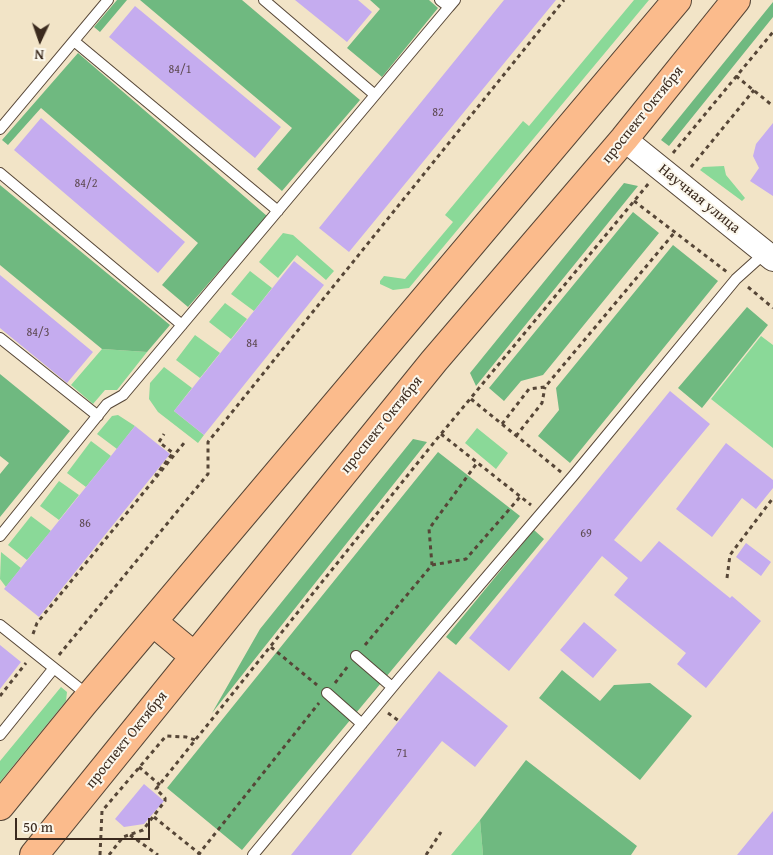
<!DOCTYPE html>
<html>
<head>
<meta charset="utf-8">
<style>
  body { margin:0 }
  #map { position:relative; width:773px; height:855px; overflow:hidden; background:#f2e4c7; font-family:"Gentium Book Plus",serif }
  canvas { display:block }
  .north { position:absolute; left:15px; top:15px; width:50px; height:50px; -webkit-text-stroke:4px #fbf7ec; paint-order:stroke; rotate:183deg; font-size:14px; font-weight:700; line-height:20px; text-align:center; color:#3b2a1e }
  .north::after { content:''; display:block; margin:auto; width:18px; height:22px; background:#3b2a1e; clip-path:polygon(50% 0,100% 100%,50% 72%,0 100%) }
  .scale { position:absolute; left:15px; top:818px; width:135px; height:22px; box-sizing:border-box; border:2px solid #3b2a1e; border-top:0; padding-left:6px; font-size:15px; line-height:18px; white-space:nowrap; color:#3b2a1e; -webkit-text-stroke:4px #fbf7ec; paint-order:stroke }
</style>
</head>
<body>
<div id="map">
<canvas width="773" height="855"></canvas>
<div class="north">N</div>
<div class="scale">50 m</div>
</div>
<script>
const g = document.querySelector('canvas').getContext('2d');
g.lineJoin = 'round';
function fill(path, color) { g.fillStyle = color; g.fill(path, 'evenodd'); }
function strokePath(path, color, width, dash) { g.strokeStyle = color; g.lineWidth = width; g.lineCap = dash ? 'butt' : 'round'; g.setLineDash(dash || []); g.stroke(path); }
function write(font, color, halo, rows, align = 'center') {
  g.font = font + ' "Gentium Book Plus",serif'; g.lineWidth = 4; g.setLineDash([]); g.textBaseline = 'middle'; g.strokeStyle = halo; g.fillStyle = color; for (const [text, x, y, turn = 0] of rows) {
    g.save(); g.translate(x, y); g.rotate((+turn || 0) * Math.PI / 180); g.textAlign = isNaN(turn) ? turn : align; if (halo) g.strokeText(text, 0, 0); g.fillText(text, 0, 0); g.restore();
  }
}
fill(new Path2D(`
  M 634,0 L 649,0 L 409,288 L 393,290 L 380,284 L 380,281 L 384,276 L 405,279 L 453,222 L 445,215 L 523,121 L 529,126 Z
  M 724,166 L 726,175 L 745,198 L 742,201 L 700,170 L 703,167 Z
  M 283,233 L 293,235 L 334,271 L 326,280 L 297,255 L 278,278 L 259,262 Z
  M 250,271 L 272,288 L 254,311 L 231,294 Z
  M 225,303 L 247,319 L 231,339 L 209,322 Z
  M 195,335 L 220,353 L 200,378 L 176,360 Z
  M 761,336 L 773,345 L 773,448 L 711,399 Z
  M 102,349 L 147,352 L 117,390 L 105,390 L 93,404 L 71,385 Z
  M 164,367 L 192,388 L 174,411 L 204,435 L 198,443 L 158,412 L 149,399 L 150,383 Z
  M 118,415 L 135,426 L 117,449 L 97,434 L 112,416 Z
  M 477,428 L 508,453 L 496,469 L 465,443 Z
  M 91,441 L 111,456 L 86,487 L 67,473 Z
  M 59,481 L 79,495 L 59,520 L 40,506 Z
  M 31,516 L 51,531 L 27,560 L 8,545 Z
  M 1,552 L 21,568 L 6,587 L 0,579 Z
  M 61,687 L 67,692 L 66,701 L 0,782 L 0,761 Z
  M 480,820 L 483,855 L 451,855 Z`), '#8ad998');
fill(new Path2D(`
  M 117,0 L 127,0 L 100,32 L 94,27 Z
  M 140,0 L 242,0 L 360,100 L 282,191 L 257,169 L 292,128 Z
  M 370,0 L 429,0 L 438,8 L 382,77 L 347,48 L 380,9 Z
  M 773,2 L 773,17 L 669,146 L 661,140 Z
  M 78,53 L 267,216 L 188,307 L 162,285 L 198,243 L 41,108 L 8,145 L 2,140 Z
  M 624,183 L 638,186 L 476,386 L 470,373 Z
  M 0,185 L 170,325 L 147,352 L 102,349 L 0,265 Z
  M 633,212 L 659,233 L 543,375 L 521,381 L 504,401 L 489,388 Z
  M 673,245 L 718,281 L 570,463 L 538,436 L 559,410 L 556,388 Z
  M 747,307 L 768,325 L 702,408 L 678,388 Z
  M 0,374 L 70,431 L 0,517 L 0,474 L 9,463 L 0,456 Z
  M 413,439 L 427,442 L 212,713 L 260,629 Z
  M 438,452 L 520,516 L 242,850 L 167,788 Z
  M 534,530 L 544,539 L 456,645 L 446,637 Z
  M 562,670 L 600,701 L 614,685 L 650,683 L 692,716 L 640,780 L 539,698 Z
  M 526,760 L 637,846 L 631,855 L 483,855 L 480,820 Z`), '#6fb980');
fill(new Path2D(`
  M 295,0 L 358,0 L 372,12 L 347,42 Z
  M 504,0 L 556,0 L 349,252 L 319,228 Z
  M 135,6 L 281,127 L 255,158 L 109,37 Z
  M 41,118 L 185,242 L 158,273 L 14,150 Z
  M 773,123 L 773,196 L 750,181 L 759,168 L 753,156 L 756,144 Z
  M 294,261 L 324,285 L 204,435 L 174,411 Z
  M 0,275 L 93,352 L 67,383 L 0,328 Z
  M 670,391 L 710,424 L 614,540 L 641,562 L 659,541 L 730,598 L 732,596 L 761,621 L 706,688 L 677,664 L 686,653 L 614,595 L 628,578 L 602,556 L 509,671 L 469,638 Z
  M 135,426 L 170,454 L 39,617 L 4,589 Z
  M 726,443 L 773,480 L 773,488 L 756,509 L 742,498 L 712,537 L 676,509 Z
  M 746,543 L 771,562 L 761,576 L 736,557 Z
  M 584,622 L 617,650 L 593,678 L 560,650 Z
  M 0,645 L 21,662 L 0,689 Z
  M 439,671 L 508,726 L 475,767 L 442,741 L 351,855 L 291,855 Z
  M 144,784 L 164,801 L 144,824 L 124,827 L 115,819 Z
  M 773,811 L 773,855 L 737,855 Z`), '#c5acef');
const service = new Path2D(`
  M 264,0 L 375,95
  M 440,0 L 449,7 L 455,0
  M 74,41 L 278,211
  M 0,129 L 108,0
  M 0,173 L 182,325
  M 0,338 L 98,416
  M 0,536 L 107,404 L 123,395 L 449,7
  M 0,625 L 89,696
  M 356,656 L 392,687
  M 327,693 L 362,724
  M 0,735 L 54,668
  M 253,855 L 400,678 L 573,476 L 736,279 L 766,252`);
const tertiary = new Path2D(`
  M 624,139 L 773,259`);
const primary = new Path2D(`
  M 153,622 L 194,656
  M 0,806 L 83,704 L 677,0
  M 34,855 L 434,361 L 624,139 L 736,0`);
strokePath(service, '#564637', 12);
strokePath(tertiary, '#564637', 26);
strokePath(primary, '#564637', 30);
strokePath(new Path2D(`
  M 736,76 L 773,106
  M 673,153 L 773,32
  M 691,167 L 754,90
  M 634,201 L 727,272
  M 748,287 L 773,308
  M 471,399 L 561,472
  M 502,424 L 529,389 L 545,387 L 675,232
  M 441,434 L 531,505
  M 516,436 L 542,403 L 545,387
  M 158,476 L 156,475 L 173,453 L 159,442 L 164,434
  M 432,565 L 466,559 L 520,497
  M 727,578 L 730,555 L 773,498
  M 33,634 L 37,623 L 184,443
  M 365,645 L 432,565 L 429,529 L 477,463
  M 271,647 L 317,685
  M 59,655 L 208,474 L 208,442 L 564,0
  M 335,683 L 348,666
  M 0,696 L 26,663
  M 388,713 L 399,721
  M 139,767 L 160,785
  M 154,817 L 201,855
  M 130,835 L 158,855
  M 100,855 L 102,811 L 166,736 L 186,737 L 195,740
  M 109,855 L 123,837 L 143,830 L 165,801 L 165,798 L 156,789 L 436,440 L 649,183
  M 198,855 L 319,703
  M 426,855 L 441,832`), '#564637', 3, [4, 4]);
strokePath(service, '#fff', 10);
strokePath(tertiary, '#fff', 24);
strokePath(primary, '#fbbb8c', 28);
write('12px', '#5e4a52', null, [
  ["84/1",180,70],
  ["82",438,113],
  ["84/2",86,184],
  ["84/3",38,333],
  ["84",252,344],
  ["86",85,524],
  ["69",586,534],
  ["71",402,754]
]);
write('15px', '#3b2a1e', '#fbf7ec', [
  ["проспект Октября",643,115,-51],
  ["Научная улица",699,199,39],
  ["проспект Октября",382,425,-51],
  ["проспект Октября",127,740,-51]
]);
</script>
</body>
</html>
